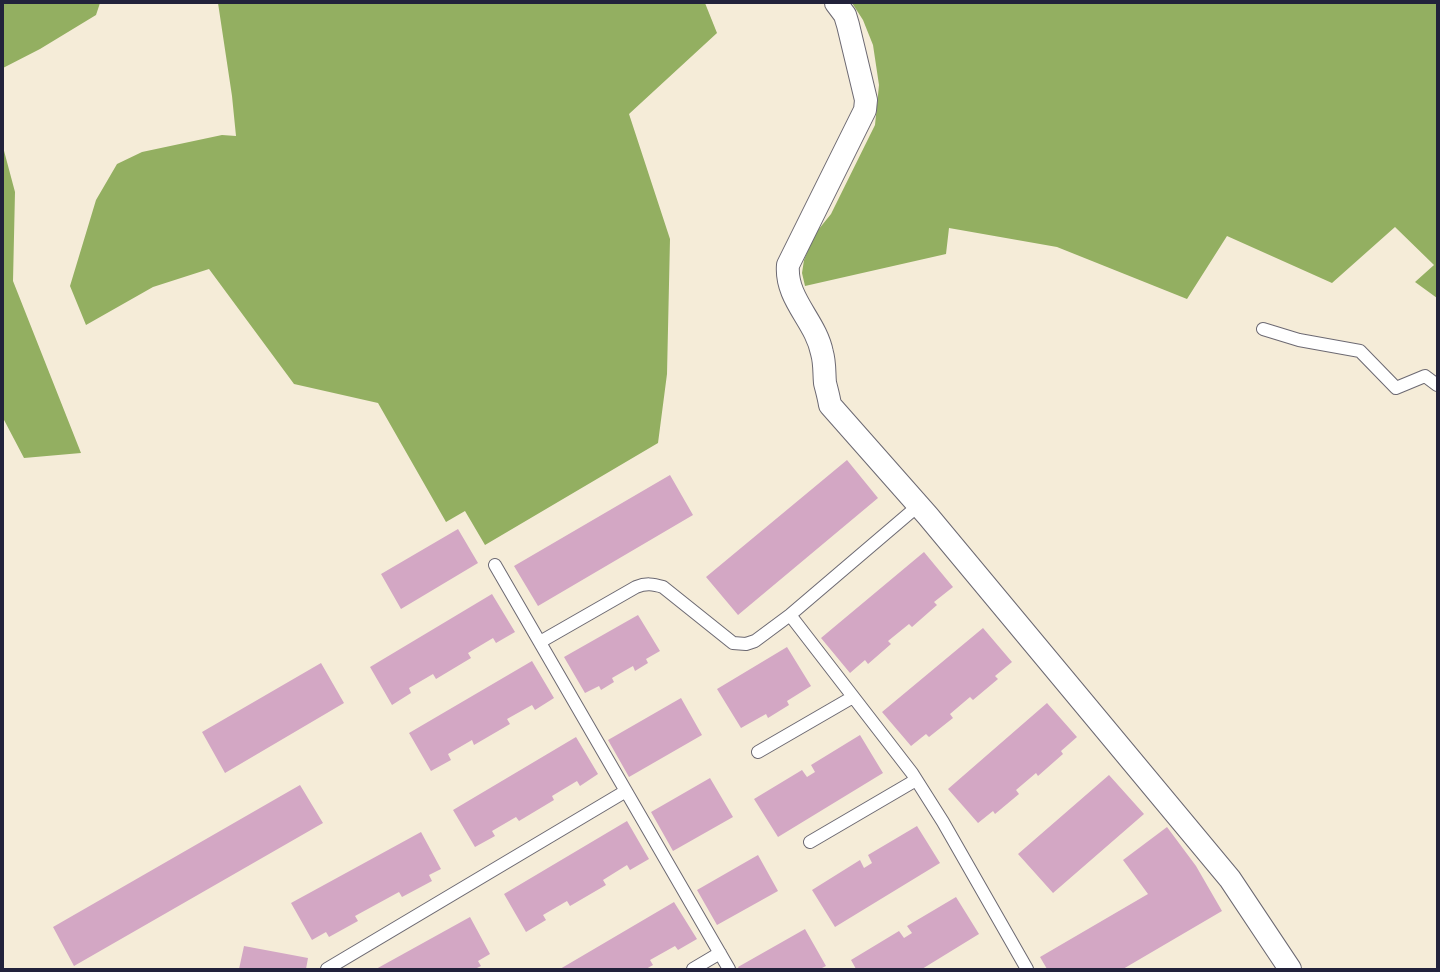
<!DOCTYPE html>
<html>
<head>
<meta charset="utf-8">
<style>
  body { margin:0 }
  #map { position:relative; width:1440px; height:972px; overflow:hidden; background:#f5ecd8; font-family:"EB Garamond",serif }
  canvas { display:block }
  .frame { position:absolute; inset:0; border:4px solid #22223b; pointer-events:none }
</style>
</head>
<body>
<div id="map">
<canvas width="1440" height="972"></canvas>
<div class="frame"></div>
</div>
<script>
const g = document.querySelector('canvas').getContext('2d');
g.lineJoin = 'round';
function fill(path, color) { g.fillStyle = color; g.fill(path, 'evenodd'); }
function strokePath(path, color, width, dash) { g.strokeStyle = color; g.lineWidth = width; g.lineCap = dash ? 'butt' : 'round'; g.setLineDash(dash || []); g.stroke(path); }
fill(new Path2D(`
  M 3,3 L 100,3 L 96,15 L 40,49 L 3,68 Z
  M 218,3 L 705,3 L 717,33 L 629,114 L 670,239 L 667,374 L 658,443 L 485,545 L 465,511 L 446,522 L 378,403 L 294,384 L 209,269 L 153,287 L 86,325 L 70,286 L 96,200 L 117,164 L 142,152 L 222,135 L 236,136 L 232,96 Z
  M 852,3 L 1437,3 L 1437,298 L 1415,282 L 1434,265 L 1395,227 L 1332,283 L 1227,236 L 1187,299 L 1057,247 L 949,228 L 946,254 L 805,286 L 802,273 L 804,260 L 814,235 L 831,214 L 875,125 L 879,85 L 873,45 L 863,20 Z
  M 3,147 L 15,192 L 13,281 L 81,453 L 24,458 L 3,418 Z`), '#93af61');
fill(new Path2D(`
  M 847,460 L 878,498 L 738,615 L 706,577 Z
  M 670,475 L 693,515 L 538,606 L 514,566 Z
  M 458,529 L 478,563 L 401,609 L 381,574 Z
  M 924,552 L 953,587 L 934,602 L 937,605 L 912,627 L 909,624 L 888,641 L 891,644 L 868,664 L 865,660 L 850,673 L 821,638 Z
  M 492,594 L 515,632 L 496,643 L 493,638 L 468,653 L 471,658 L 436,679 L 433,674 L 409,688 L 411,693 L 392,705 L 370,667 Z
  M 638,615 L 660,651 L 646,659 L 648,663 L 635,671 L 633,666 L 612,678 L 614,682 L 601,690 L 599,686 L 585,693 L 564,657 Z
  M 983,628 L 1012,662 L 995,676 L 998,679 L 973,700 L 970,697 L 950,714 L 953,718 L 929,737 L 926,734 L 911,746 L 882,712 Z
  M 787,647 L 811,686 L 787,701 L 789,705 L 768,718 L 766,714 L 741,728 L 717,689 Z
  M 532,661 L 554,698 L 535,710 L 532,705 L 507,719 L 510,724 L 474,745 L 472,740 L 448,754 L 451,760 L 431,771 L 409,733 Z
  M 321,663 L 344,703 L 225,773 L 202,732 Z
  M 681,698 L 702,735 L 629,777 L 608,740 Z
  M 1047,703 L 1077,737 L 1061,751 L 1063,754 L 1038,776 L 1036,773 L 1016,790 L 1019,794 L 995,814 L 993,811 L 978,823 L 948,789 Z
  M 860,735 L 883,773 L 778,837 L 754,799 L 802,770 L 807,777 L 815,772 L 811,765 Z
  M 576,737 L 598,774 L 580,786 L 577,781 L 552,796 L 554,800 L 519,821 L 516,817 L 492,831 L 495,836 L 475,847 L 453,810 Z
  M 1109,775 L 1144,814 L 1053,893 L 1018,854 Z
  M 710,778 L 733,817 L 673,851 L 651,812 Z
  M 300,785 L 323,823 L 74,966 L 53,927 Z
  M 627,821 L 649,859 L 630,870 L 627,865 L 603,880 L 606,885 L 570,906 L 567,901 L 543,915 L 546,920 L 526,932 L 504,894 Z
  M 917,826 L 940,863 L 835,927 L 812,890 L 860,860 L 864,868 L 872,863 L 868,855 Z
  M 1167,827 L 1196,866 L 1222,911 L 1123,969 L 1047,969 L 1040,957 L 1148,894 L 1123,860 Z
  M 421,832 L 441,869 L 429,875 L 432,881 L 402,897 L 399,892 L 355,916 L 358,921 L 329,937 L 326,932 L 312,940 L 291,903 Z
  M 758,855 L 778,891 L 717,925 L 697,890 Z
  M 956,897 L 979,934 L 922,969 L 856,969 L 851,960 L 899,931 L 904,938 L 912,933 L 907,926 Z
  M 674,902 L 697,939 L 678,950 L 675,946 L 650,960 L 653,965 L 646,969 L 560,969 Z
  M 470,917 L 490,954 L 478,961 L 481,966 L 475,969 L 376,969 Z
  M 805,929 L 826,966 L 820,969 L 739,969 L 738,967 Z
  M 244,946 L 308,958 L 306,969 L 239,969 Z`), '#d3a7c4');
const lane = new Path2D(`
  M 1263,329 L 1299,340 L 1360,351 L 1396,388 L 1425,376 L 1437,385
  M 495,565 L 729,969
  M 790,615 L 912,773 L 943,822 L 1027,969
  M 540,642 L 636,587 C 646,583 653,584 663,587 L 733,643 L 746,644 L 755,641 L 790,615 L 919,505
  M 758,752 L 853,697
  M 810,842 L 916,780
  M 327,969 L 626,791
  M 693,969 L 720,953`);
const street = new Path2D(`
  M 836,3 L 845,15 L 848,25 L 866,100 L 865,110 L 788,265 C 785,299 816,321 822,353 C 825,363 824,373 825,383 C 827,391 829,398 830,405 L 928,516 L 1230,879 L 1290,969`);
strokePath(lane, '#6c6972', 14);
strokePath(street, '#6c6972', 24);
strokePath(lane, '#fff', 12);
strokePath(street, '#fff', 22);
</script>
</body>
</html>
